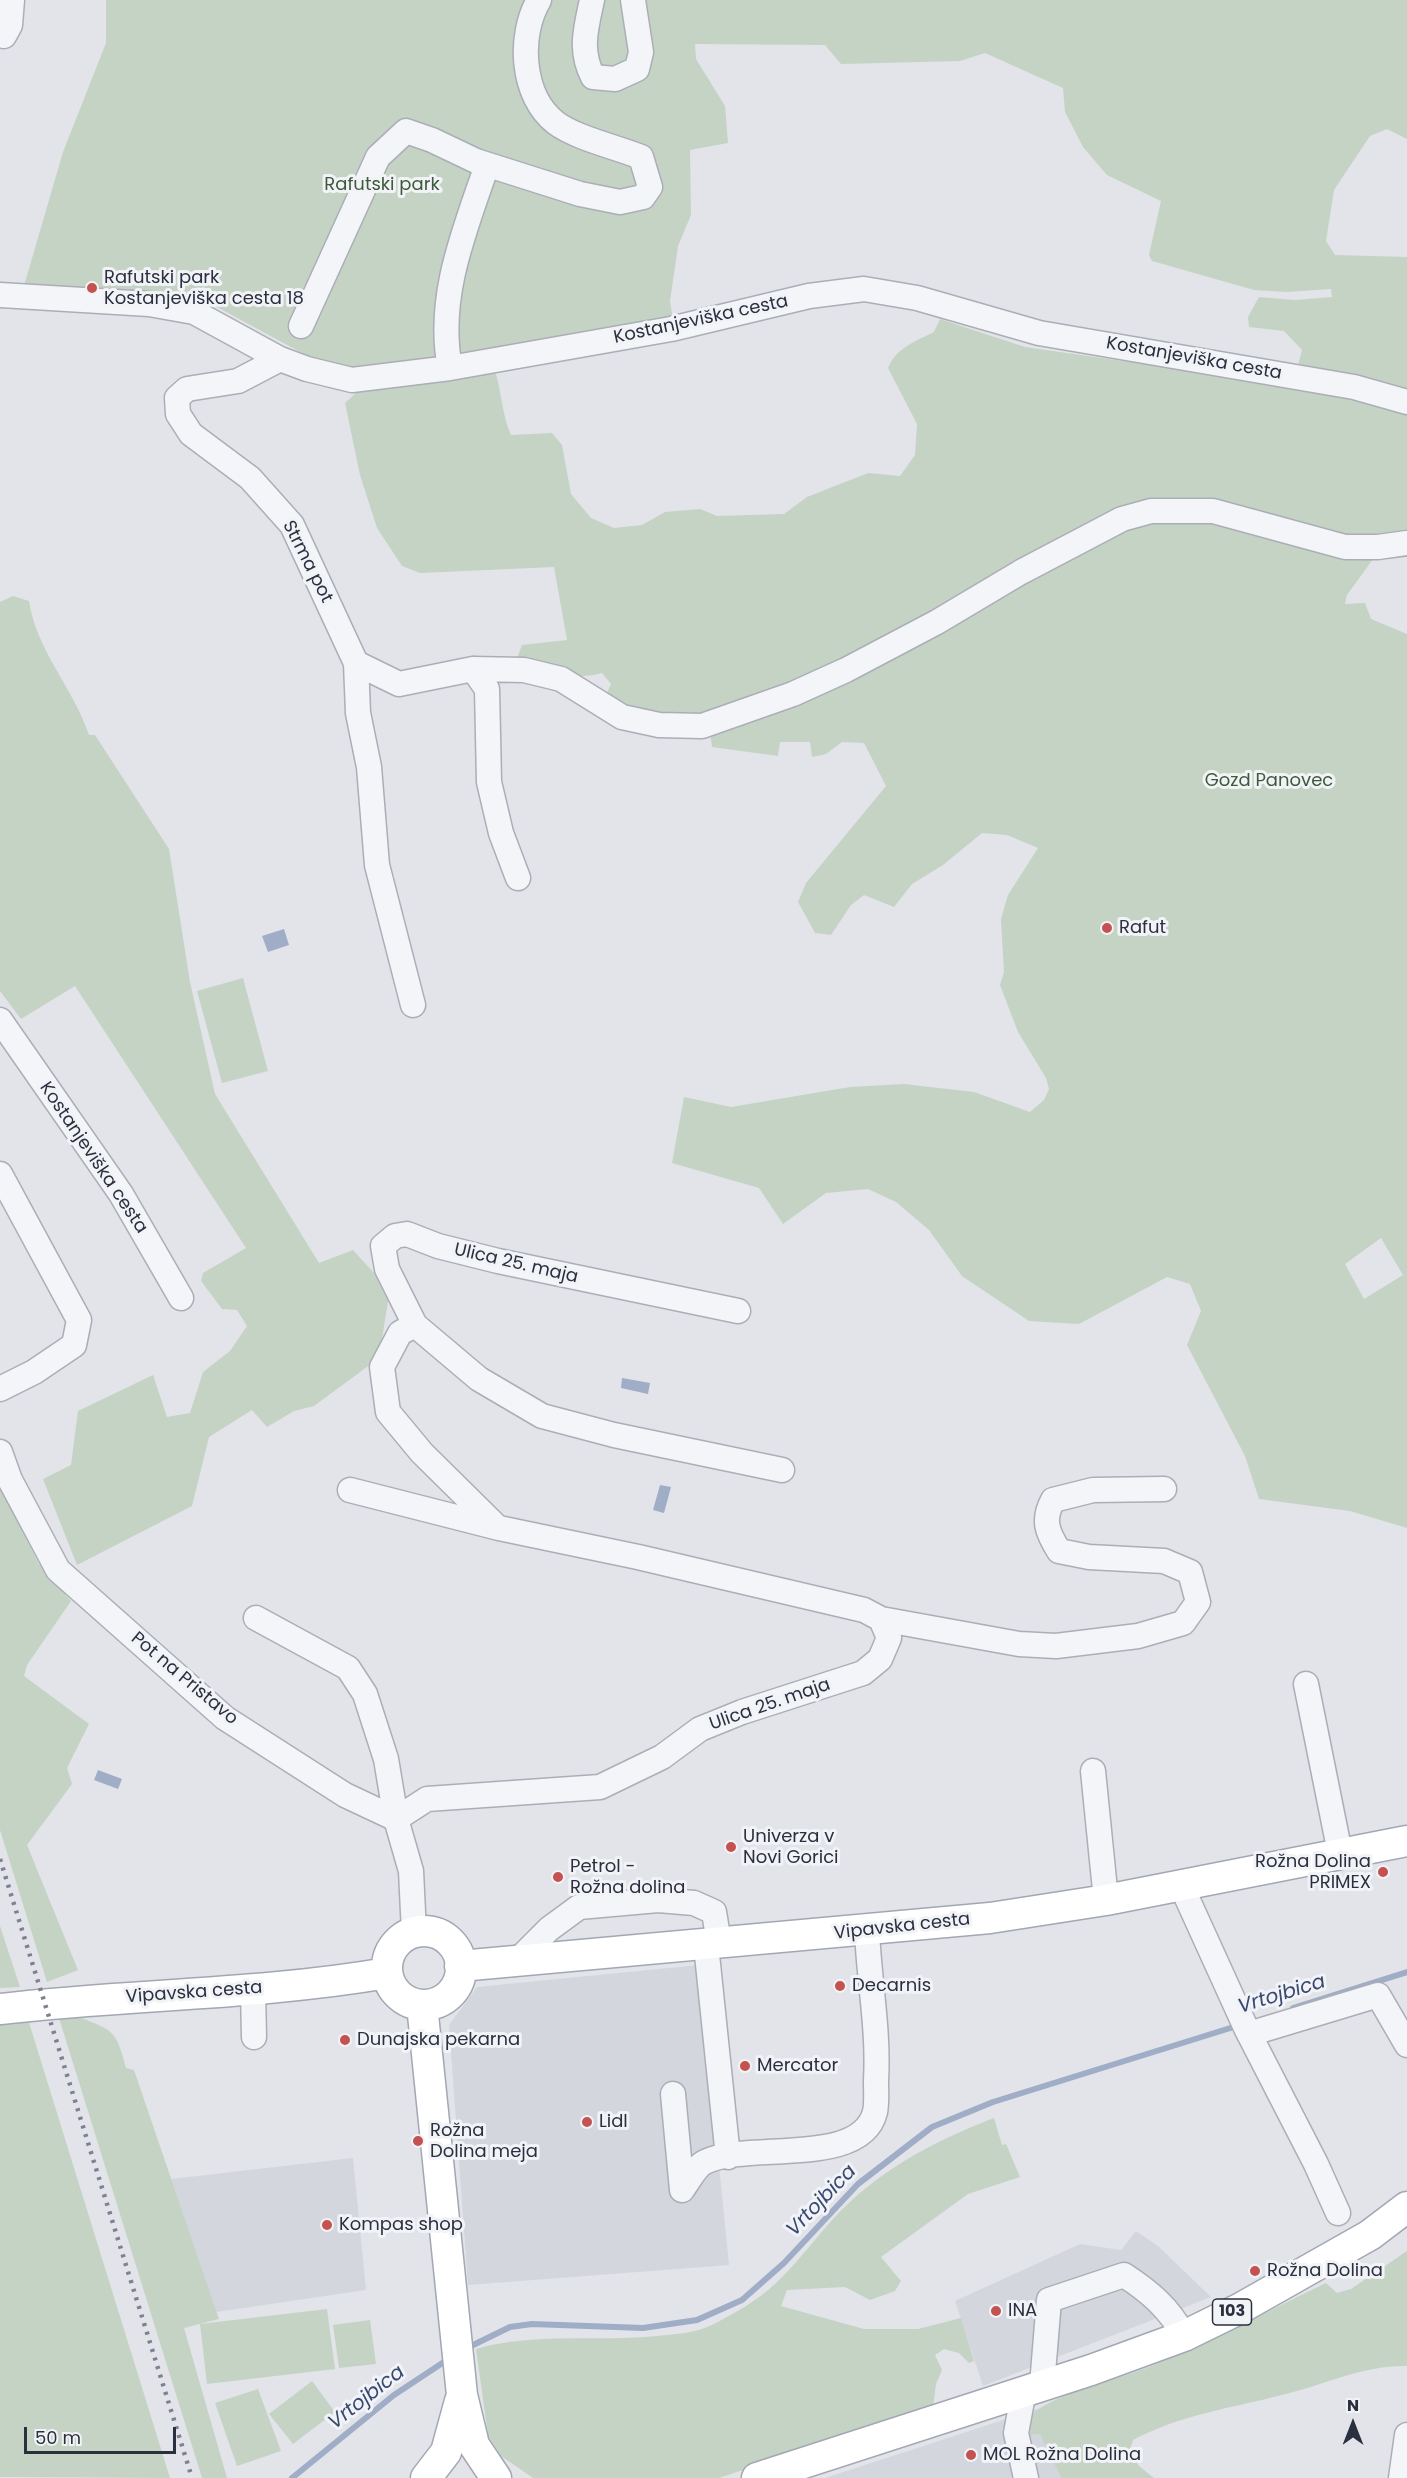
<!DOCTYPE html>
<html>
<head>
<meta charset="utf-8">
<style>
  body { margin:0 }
  #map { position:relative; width:1407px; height:2478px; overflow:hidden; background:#e2e4e9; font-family:Poppins,sans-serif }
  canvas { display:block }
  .north { position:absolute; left:1323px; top:2394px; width:60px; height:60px; -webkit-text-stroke:4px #f2f3f7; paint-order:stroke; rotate:0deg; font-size:16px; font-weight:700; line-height:24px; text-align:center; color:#2b3040 }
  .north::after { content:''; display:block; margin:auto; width:21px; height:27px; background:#2b3040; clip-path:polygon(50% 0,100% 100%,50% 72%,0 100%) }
  .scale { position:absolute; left:24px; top:2427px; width:152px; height:27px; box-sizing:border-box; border:3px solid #2b3040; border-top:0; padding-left:8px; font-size:18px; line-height:21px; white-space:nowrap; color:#2b3040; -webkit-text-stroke:4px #f2f3f7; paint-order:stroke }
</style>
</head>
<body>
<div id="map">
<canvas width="1407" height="2478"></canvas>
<div class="north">N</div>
<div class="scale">50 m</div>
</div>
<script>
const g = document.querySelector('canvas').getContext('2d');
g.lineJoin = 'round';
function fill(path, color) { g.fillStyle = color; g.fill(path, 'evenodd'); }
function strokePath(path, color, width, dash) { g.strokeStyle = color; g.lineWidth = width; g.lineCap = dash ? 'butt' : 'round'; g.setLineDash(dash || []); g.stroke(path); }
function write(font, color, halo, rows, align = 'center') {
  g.font = font + ' Poppins,sans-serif'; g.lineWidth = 6; g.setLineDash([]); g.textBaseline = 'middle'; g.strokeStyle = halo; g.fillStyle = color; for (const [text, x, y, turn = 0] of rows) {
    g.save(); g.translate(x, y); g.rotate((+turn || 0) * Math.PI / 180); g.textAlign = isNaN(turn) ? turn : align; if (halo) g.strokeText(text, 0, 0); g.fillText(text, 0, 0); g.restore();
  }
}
fill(new Path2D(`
  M 699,1965 L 729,2265 L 468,2285 L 449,2025 L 477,1987 Z
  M 353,2158 L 366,2290 L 216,2312 L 171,2179 Z
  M 1136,2231 L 1158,2246 L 1211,2297 L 983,2386 L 955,2301 L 1080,2244 L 1121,2250 Z
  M 1040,2408 L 1031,2416 L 1031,2435 L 1040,2433 L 1061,2478 L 825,2478 Z`), '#d4d6de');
fill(new Path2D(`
  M 106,0 L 1407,0 L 1407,139 L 1387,129 L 1370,136 L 1334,190 L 1326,241 L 1335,255 L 1407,257 L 1407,393 L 1297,369 L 1302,350 L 1284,331 L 1249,327 L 1248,317 L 1259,297 L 1295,300 L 1332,297 L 1331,289 L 1286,292 L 1254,290 L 1152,261 L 1149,255 L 1161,201 L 1107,175 L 1083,147 L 1065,112 L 1063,88 L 985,53 L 960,61 L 841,64 L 825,45 L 695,44 L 696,59 L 725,106 L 728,143 L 690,150 L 691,215 L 678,246 L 670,301 L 673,320 L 352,380 L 193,294 L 21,296 L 63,152 L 106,43 Z
  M 940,319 L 1025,347 L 1228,376 L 1341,395 L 1407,410 L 1407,537 L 1377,543 L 1151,507 L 810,683 L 695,720 L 627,709 L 607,693 L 611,684 L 602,673 C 573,681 543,672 514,666 L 522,645 L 567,640 L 554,567 L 420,573 L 402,566 L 377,528 L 360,475 L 345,403 L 357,392 L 495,371 C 502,393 502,416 511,435 L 552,433 L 562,445 L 571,494 L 591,518 L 614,528 L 642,525 L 665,512 L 700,509 L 717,516 L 784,514 L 807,497 L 868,473 L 900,476 L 915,455 L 917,424 L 888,368 C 896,348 916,341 934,332 Z
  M 1176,516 L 1378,552 L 1347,595 L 1345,604 L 1365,603 L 1371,619 L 1407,634 L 1407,1528 L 1350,1511 L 1259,1499 L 1245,1456 L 1187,1345 L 1201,1311 L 1190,1284 L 1167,1277 L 1079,1324 L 1029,1321 L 962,1276 L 929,1230 L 896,1202 L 868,1189 L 826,1193 L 783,1224 L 759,1188 L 672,1163 L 684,1097 L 731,1107 L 850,1087 L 904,1084 L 974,1092 L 1030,1112 L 1044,1100 L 1049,1089 L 1046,1078 L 1018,1032 L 1000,985 L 1004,972 L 1001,919 L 1008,895 L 1038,848 L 1007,835 L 982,833 L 943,865 L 912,884 L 894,907 L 864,895 L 851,905 L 831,935 L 815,933 L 798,902 L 806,883 L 886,786 L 864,743 L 842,742 L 826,754 L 812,757 L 810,742 L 780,742 L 778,756 L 712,747 L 710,731 L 1109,532 ZM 1381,1238 L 1403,1275 L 1364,1299 L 1345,1264 Z
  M 13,596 L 29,601 C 37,652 73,687 89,735 L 95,735 L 169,849 L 190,982 L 215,1094 L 319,1263 L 353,1250 L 374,1273 L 388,1301 L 379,1358 L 314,1406 L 294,1411 L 267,1427 L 252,1410 L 209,1437 L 192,1506 L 77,1565 L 43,1479 L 71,1465 L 78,1411 L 153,1375 L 167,1417 L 190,1413 L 203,1372 L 230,1351 L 247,1326 L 237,1310 L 222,1309 L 201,1281 L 203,1273 L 246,1248 L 75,986 L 21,1019 L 0,991 L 0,602 Z
  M 243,978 L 268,1071 L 222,1083 L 197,991 Z
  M 0,1487 L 39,1564 L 71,1601 L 27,1665 L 24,1676 L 89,1724 L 67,1768 L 72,1784 L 27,1845 L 78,1970 L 47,1982 L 0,1830 Z
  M 0,1926 L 20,1987 L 0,1988 Z
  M 27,2016 L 170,2478 L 0,2477 L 0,2021 Z
  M 79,2017 C 115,2031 116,2031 126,2068 L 134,2070 L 219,2319 L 184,2328 L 227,2478 L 202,2478 L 59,2018 Z
  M 994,2118 L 1002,2145 L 1006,2144 L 1020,2177 L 968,2194 L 881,2257 L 901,2281 L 895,2291 L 870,2300 L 845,2287 L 787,2290 L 781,2306 L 864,2329 L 918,2329 L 961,2318 L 974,2361 L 969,2363 L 959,2353 L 944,2349 L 935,2355 L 942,2370 L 936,2384 L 933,2407 L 719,2478 L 533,2478 L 501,2456 L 488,2435 L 476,2349 C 535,2332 596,2342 657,2336 C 677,2334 696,2333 714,2324 C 735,2313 758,2300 775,2284 C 803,2258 824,2225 852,2200 C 894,2162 942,2138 994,2118 Z
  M 1407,2251 L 1407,2366 C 1363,2365 1324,2385 1282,2395 C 1231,2408 1180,2415 1133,2440 L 1130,2449 L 1139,2466 L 1154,2478 L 1061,2478 L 1040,2434 L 1030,2435 C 1028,2424 1029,2415 1040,2408 C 1075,2387 1119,2380 1156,2364 C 1214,2341 1269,2310 1326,2283 L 1337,2293 L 1351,2289 Z
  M 327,2309 L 335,2369 L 207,2384 L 200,2324 Z
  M 370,2320 L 376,2364 L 339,2368 L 333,2325 Z
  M 312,2381 L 335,2412 L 293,2444 L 269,2414 Z
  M 258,2389 L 281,2451 L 237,2466 L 215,2403 Z`), '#c5d3c4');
fill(new Path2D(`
  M 284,929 L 289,945 L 268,952 L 262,936 Z
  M 622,1378 L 650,1383 L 648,1394 L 621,1388 Z
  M 660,1485 L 671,1487 L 664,1513 L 653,1510 Z
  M 98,1770 L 122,1779 L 118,1789 L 94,1780 Z`), '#a0adc6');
strokePath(new Path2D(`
  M 1293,2008 L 1407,1972
  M 467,2348 L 510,2327 L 532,2324 L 643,2328 L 697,2320 L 742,2300 L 784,2263 L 858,2184 L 932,2127 L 993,2102 L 1240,2025
  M 292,2478 L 394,2395 L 450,2358`), '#a0adc6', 6);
const minor = new Path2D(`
  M 592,0 C 586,28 579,50 593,77 L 615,79 L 637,69 L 641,52 L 633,0
  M 0,35 L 4,36 L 10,25 L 12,0
  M 0,295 L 149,304 L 194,312 L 280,359 L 307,369 L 352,380 L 450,368 L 671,329 L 809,296 L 864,289 L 917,298 L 1039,333 L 1354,387 L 1407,402
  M 301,326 L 378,157 L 406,131 L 432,140 L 476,161 L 580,194 L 620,202 L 643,197 L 650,187 L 641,157 C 616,147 576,138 556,123 C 521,96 518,35 539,0
  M 280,359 L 238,381 L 187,389 L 177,398 L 178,414 L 191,434 L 250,478 L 292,525 L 356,663 L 399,684 L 473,669 L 524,670 L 561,679 L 622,717 L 659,725 L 702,726 L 793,694 L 846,670 L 937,622 L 1021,572 L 1122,519 L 1151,511 L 1213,511 L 1345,547 L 1378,547 L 1407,543
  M 450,368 C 436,297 465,230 487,165
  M 356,663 L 358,713 L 369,767 L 377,865 L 413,1005
  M 473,669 L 487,689 L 489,782 L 501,833 L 518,878
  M 0,1020 L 121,1194 L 181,1298
  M 0,1174 L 79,1320 L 74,1345 L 34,1372 L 0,1389
  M 415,1325 L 387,1269 L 383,1246 L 395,1236 L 407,1234 L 438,1246 L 498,1261 L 738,1311
  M 0,1452 L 10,1480 L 58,1570 L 225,1718 L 345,1795 L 396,1819 L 411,1871 L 414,1933
  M 350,1490 L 499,1528 L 638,1557 L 864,1610 L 881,1619 L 1019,1644 L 1056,1646 L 1138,1636 L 1183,1623 L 1198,1602 L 1190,1572 L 1164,1561 L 1089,1557 L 1059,1551 C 1047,1532 1042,1520 1053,1500 L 1093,1490 L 1164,1489
  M 497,1527 L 422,1453 L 388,1412 L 382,1367 L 400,1333 L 415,1325 L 479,1379 L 542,1416 L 614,1435 L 782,1470
  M 256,1618 L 348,1668 L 365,1694 L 386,1759 L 396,1819 L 427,1799 L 600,1787 L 662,1757 L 700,1729 L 742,1712 L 863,1673 L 880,1659 L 889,1638 L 881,1619
  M 1306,1684 L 1340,1853
  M 1093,1771 L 1106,1900
  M 1181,1885 L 1246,2028 L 1316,2164 L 1338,2213
  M 706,1945 L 728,2157
  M 518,1960 L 549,1929 L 579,1907 L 658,1900 L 694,1903 L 714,1912 L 719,1943
  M 253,1990 L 254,2037
  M 1249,2034 L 1378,1995 L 1407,2045
  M 673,2094 L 682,2190
  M 682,2190 C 688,2182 696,2166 705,2162 C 747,2141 861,2168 875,2112 C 877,2103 876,2091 876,2081 C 879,2030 869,1981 867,1931
  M 1042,2385 L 1049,2300 L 1124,2275 C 1150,2292 1169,2308 1184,2336
  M 1024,2390 L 1016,2433 L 1026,2478
  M 1401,2478 L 1407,2435`);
const major = new Path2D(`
  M387 1968a37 37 0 1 1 74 0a37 37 0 1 1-74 0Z
  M 460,1966 L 990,1918 L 1106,1900 L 1407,1841
  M 422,2005 L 462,2395 L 474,2445 L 496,2478
  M 0,2009 C 129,1994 259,1995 387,1973
  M 426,2478 L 446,2452 L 460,2401
  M 757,2478 L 1091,2370 L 1184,2336 L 1239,2309 L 1370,2235 L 1407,2207`);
strokePath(minor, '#abaeb6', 27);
strokePath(major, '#a2a7b4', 33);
strokePath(minor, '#f4f5f8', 24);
strokePath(major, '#fff', 30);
strokePath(new Path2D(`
  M 0,1859 L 192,2478`), '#7d8192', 4.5, [3, 6]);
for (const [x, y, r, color] of [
  [92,288,6,"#c45251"],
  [1107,928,6,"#c45251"],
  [731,1847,6,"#c45251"],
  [1383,1872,6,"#c45251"],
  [558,1877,6,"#c45251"],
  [840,1986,6,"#c45251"],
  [345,2040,6,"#c45251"],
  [745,2066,6,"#c45251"],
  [587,2122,6,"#c45251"],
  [418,2141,6,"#c45251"],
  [327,2225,6,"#c45251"],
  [1255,2271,6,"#c45251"],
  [996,2311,6,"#c45251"],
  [971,2455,6,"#c45251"]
]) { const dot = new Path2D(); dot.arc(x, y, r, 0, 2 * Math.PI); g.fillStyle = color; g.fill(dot); strokePath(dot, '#f2f3f7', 2); }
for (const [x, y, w] of [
  [1232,2312,39]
]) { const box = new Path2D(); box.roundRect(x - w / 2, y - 13, w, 26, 4.5); g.fillStyle = '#f2f3f7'; g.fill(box); strokePath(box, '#2b3040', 1.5); }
write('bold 16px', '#2b3040', null, [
  ["103",1232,2312]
]);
write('18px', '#3b5b3a', '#f2f3f7', [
  ["Rafutski park",382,185],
  ["Gozd Panovec",1269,781]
]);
write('18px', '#2b3040', '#f2f3f7', [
  ["Rafutski park",104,278],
  ["Kostanjeviška cesta 18",104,299],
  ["Rafut",1119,928],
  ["Univerza v",743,1837],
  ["Novi Gorici",743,1858],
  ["Rožna Dolina",1371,1862,"right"],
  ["PRIMEX",1371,1883,"right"],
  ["Petrol -",570,1867],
  ["Rožna dolina",570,1888],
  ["Decarnis",852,1986],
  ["Dunajska pekarna",357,2040],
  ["Mercator",757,2066],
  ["Lidl",599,2122],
  ["Rožna",430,2131],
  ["Dolina meja",430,2152],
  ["Kompas shop",339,2225],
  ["Rožna Dolina",1267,2271],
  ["INA",1008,2311],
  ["MOL Rožna Dolina",983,2455]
], 'left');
write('18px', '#2b3040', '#f2f3f7', [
  ["Kostanjeviška cesta",701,320,-12],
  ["Kostanjeviška cesta",1194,359,10],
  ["Strma pot",307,562,63],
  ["Kostanjeviška cesta",93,1158,56],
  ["Ulica 25. maja",516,1264,13],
  ["Pot na Pristavo",184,1679,40],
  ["Ulica 25. maja",770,1705,-19],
  ["Vipavska cesta",902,1927,-6],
  ["Vipavska cesta",194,1993,-4]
]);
write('italic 20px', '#394971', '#f2f3f7', [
  ["Vrtojbica",1282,1995,-17],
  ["Vrtojbica",822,2201,-46],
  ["Vrtojbica",367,2398,-38]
]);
</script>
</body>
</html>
